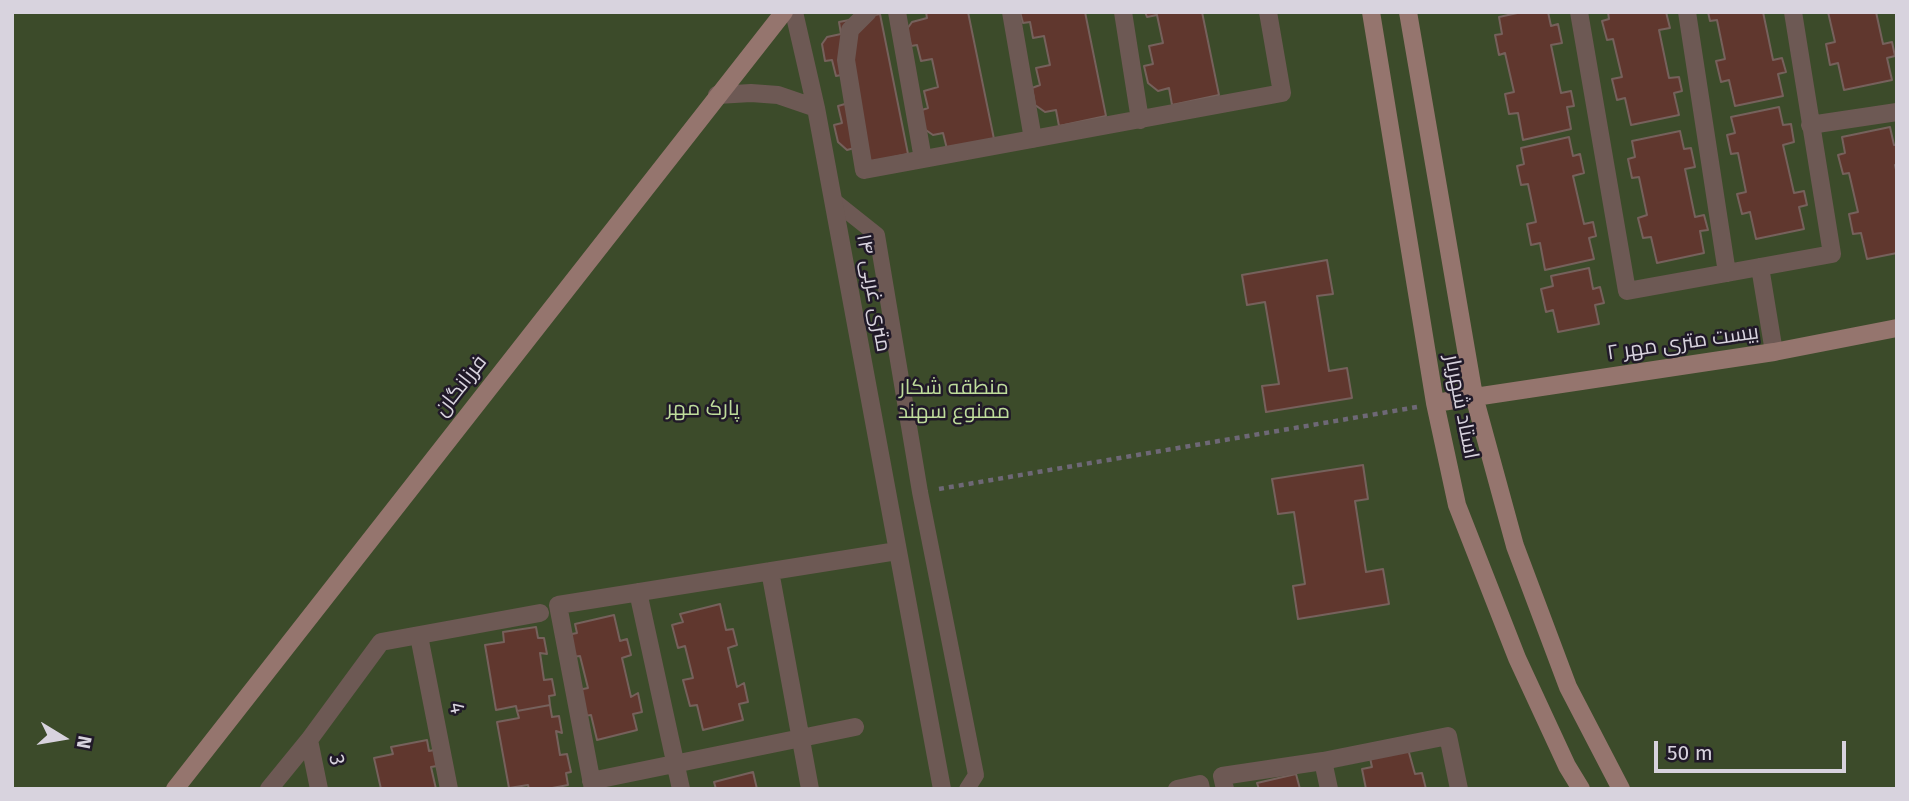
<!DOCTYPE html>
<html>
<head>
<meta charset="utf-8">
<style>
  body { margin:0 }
  #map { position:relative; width:1909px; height:801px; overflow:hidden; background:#292332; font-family:"Fira Sans",sans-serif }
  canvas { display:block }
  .frame { position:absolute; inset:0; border:14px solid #d8d3de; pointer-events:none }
  .north { position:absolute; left:28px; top:703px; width:70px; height:70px; -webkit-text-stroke:5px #201928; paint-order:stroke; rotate:101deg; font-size:19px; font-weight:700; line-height:28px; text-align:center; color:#d8d3de }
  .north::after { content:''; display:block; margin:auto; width:24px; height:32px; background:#d8d3de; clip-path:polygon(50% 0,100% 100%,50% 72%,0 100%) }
  .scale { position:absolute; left:1654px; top:741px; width:192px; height:32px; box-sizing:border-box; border:4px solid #d8d3de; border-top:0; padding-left:9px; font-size:21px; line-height:24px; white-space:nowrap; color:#d8d3de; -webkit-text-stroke:5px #201928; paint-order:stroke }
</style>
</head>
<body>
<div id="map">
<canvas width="1909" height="801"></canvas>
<div class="frame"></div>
<div class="north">N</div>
<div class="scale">50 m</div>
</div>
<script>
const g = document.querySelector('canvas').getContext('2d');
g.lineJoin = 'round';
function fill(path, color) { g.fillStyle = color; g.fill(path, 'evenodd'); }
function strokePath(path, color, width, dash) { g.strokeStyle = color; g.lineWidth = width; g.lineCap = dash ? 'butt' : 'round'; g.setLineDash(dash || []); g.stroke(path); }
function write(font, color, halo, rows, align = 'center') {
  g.font = font + ' "Fira Sans",Cairo,sans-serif'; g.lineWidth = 5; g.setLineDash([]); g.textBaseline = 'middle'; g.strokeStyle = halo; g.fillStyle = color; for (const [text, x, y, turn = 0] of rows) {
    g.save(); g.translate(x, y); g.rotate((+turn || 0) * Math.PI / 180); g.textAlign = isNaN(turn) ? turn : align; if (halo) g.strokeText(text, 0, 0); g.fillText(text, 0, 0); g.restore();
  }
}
fill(new Path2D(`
  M 12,12 L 1897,12 L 1897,789 L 12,789 Z`), '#3c4b2a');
const building = new Path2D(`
  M 926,12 L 968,12 L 994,139 L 947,149 L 943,133 L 933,135 L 923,128 L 919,111 L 928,108 L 924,91 L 938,87 L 932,59 L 921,61 L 917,45 L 911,46 L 907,29 L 912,22 L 927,18 Z
  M 1020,12 L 1085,12 L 1106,116 L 1059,126 L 1056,110 L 1045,112 L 1035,105 L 1032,88 L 1040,85 L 1036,68 L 1050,65 L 1044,36 L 1033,38 L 1030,22 L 1023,23 Z
  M 1145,12 L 1202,12 L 1219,95 L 1172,105 L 1169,88 L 1158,91 L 1148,83 L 1144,66 L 1153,64 L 1149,46 L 1163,43 L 1157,15 L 1147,17 Z
  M 1522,12 L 1548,12 L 1551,26 L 1558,24 L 1562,43 L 1551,45 L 1561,93 L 1571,91 L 1574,106 L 1567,107 L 1571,129 L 1523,140 L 1518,113 L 1509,114 L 1505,94 L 1514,92 L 1505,53 L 1499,55 L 1495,35 L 1502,34 L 1499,17 Z
  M 1608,12 L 1666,12 L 1670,28 L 1659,30 L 1669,78 L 1679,77 L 1682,91 L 1674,93 L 1679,115 L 1631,125 L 1625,98 L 1617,100 L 1612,79 L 1622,77 L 1613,39 L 1607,40 L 1602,21 L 1609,19 Z
  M 1708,12 L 1763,12 L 1773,60 L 1782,58 L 1786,72 L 1778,74 L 1783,96 L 1735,106 L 1729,80 L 1721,82 L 1716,61 L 1725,59 L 1717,20 L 1710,21 Z
  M 1828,12 L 1876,12 L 1883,44 L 1892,42 L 1895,56 L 1887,58 L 1892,80 L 1844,90 L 1838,63 L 1830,65 L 1826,44 L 1835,42 Z
  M 880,14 L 908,154 L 861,164 L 858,147 L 847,150 L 838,142 L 834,125 L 842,123 L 838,106 L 852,102 L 846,74 L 836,76 L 832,60 L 825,61 L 822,44 L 827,37 L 841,34 L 839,22 Z
  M 1779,107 L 1783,125 L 1791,124 L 1794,142 L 1783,145 L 1794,193 L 1804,191 L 1807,205 L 1799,207 L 1804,229 L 1756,239 L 1750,212 L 1742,214 L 1737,194 L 1746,192 L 1738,153 L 1731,154 L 1727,135 L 1735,133 L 1731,117 Z
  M 1890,127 L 1894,145 L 1897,145 L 1897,164 L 1895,165 L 1897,174 L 1897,253 L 1867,259 L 1861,233 L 1853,234 L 1849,214 L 1858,212 L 1849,173 L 1843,174 L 1838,155 L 1845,153 L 1842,137 Z
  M 1680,131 L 1684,149 L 1691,148 L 1695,167 L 1685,169 L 1695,217 L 1704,215 L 1708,230 L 1700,231 L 1704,253 L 1657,263 L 1651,237 L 1643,238 L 1638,218 L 1647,215 L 1639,177 L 1632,178 L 1628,159 L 1635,157 L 1632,141 Z
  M 1569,137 L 1573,156 L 1580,154 L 1584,173 L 1573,176 L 1584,224 L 1593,222 L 1596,236 L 1589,238 L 1594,259 L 1545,270 L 1540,243 L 1531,245 L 1527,224 L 1536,222 L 1528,184 L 1521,185 L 1517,166 L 1524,164 L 1521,148 Z
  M 1327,260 L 1333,294 L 1317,296 L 1329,371 L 1347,368 L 1352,398 L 1266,412 L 1262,386 L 1279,384 L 1265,302 L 1247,305 L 1242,275 Z
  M 1589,268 L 1593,289 L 1600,287 L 1604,303 L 1595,305 L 1599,324 L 1558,332 L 1553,310 L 1546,312 L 1541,289 L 1553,286 L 1551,276 Z
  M 1363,465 L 1368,499 L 1355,501 L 1366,572 L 1383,569 L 1389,604 L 1298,619 L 1293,586 L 1305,584 L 1294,512 L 1278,514 L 1272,479 Z
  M 720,604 L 726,630 L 733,629 L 737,645 L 728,648 L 737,687 L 744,683 L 748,702 L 739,704 L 743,720 L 703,730 L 697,705 L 690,706 L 683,680 L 693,678 L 685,646 L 678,648 L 672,625 L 683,622 L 680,614 Z
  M 614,615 L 620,641 L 627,639 L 631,655 L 622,658 L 631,697 L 638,693 L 642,712 L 633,714 L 637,730 L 597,740 L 591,715 L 584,716 L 578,690 L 588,688 L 580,656 L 572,657 L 567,635 L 577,633 L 575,624 Z
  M 536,627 L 538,638 L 544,638 L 547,654 L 540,653 L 544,680 L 552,679 L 555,695 L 549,696 L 550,705 L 517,711 L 516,706 L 496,710 L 485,645 L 504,642 L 503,632 Z
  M 550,705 L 552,717 L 559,716 L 562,733 L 556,731 L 560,755 L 567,754 L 571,772 L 566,773 L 568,785 L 547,789 L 529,789 L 528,785 L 509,788 L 497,722 L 519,718 L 517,711 Z
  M 427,740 L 429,751 L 434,750 L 437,766 L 431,767 L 436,789 L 381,789 L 374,758 L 393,754 L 391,747 Z
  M 1408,749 L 1415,774 L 1422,773 L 1426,789 L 1366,789 L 1362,769 L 1372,767 L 1370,758 Z
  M 753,772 L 757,789 L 716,789 L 714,782 Z
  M 1296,774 L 1300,789 L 1259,789 L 1257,783 Z`);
fill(building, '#60372e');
strokePath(building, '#76615c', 2);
strokePath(new Path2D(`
  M 939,489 L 1417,407`), '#6e6876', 4.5, [5, 5]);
strokePath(new Path2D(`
  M 833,200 L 877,235 L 920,492 L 976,775 L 967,789`), '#6d5954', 16);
strokePath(new Path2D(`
  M 794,12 L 816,108 L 942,789
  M 868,12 L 850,30 L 846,60 L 864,170 L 1282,93 L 1268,12
  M 897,12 L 923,159
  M 1011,12 L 1033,139
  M 1123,12 L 1140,120
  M 1579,12 L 1627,291 L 1832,254 L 1793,12
  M 1687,12 L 1727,273
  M 717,95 L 751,93 L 778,95 L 816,108
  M 1810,125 L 1897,112
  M 1760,267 L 1774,352
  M 770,571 L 810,789
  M 638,592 L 681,789
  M 419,636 L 449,789
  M 309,740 L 319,789
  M 1323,761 L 1329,789
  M 591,781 L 855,727
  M 269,789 L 309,740 L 381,642 L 540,613
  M 593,789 L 558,605 L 897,551
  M 1177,789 L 1200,784 L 1201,789
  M 1225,789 L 1222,776 L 1323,761 L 1448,736 L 1459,789`), '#6d5954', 18);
strokePath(new Path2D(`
  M 1371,12 L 1435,403 L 1457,505 L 1517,658 L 1567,766 L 1581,789
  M 1408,12 L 1474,396 L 1515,546 L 1568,687 L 1621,789
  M 1435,403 L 1774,352 L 1897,328
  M 175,789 L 784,12`), '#95756e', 18);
write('21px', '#d8d3de', '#201928', [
  ["۱۴ متری غربی",873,293,80],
  ["بیست متری مهر ۲",1683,343,-8],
  ["فرزانگان",461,386,-52],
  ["استاد شهریار",1461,407,79],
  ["4",456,708,79],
  ["3",336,760,79]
]);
write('21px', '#bedc9b', '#201928', [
  ["منطقه شکار",954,388],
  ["ممنوع سهند",954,412],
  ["پارک مهر",703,409]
]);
</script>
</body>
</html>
